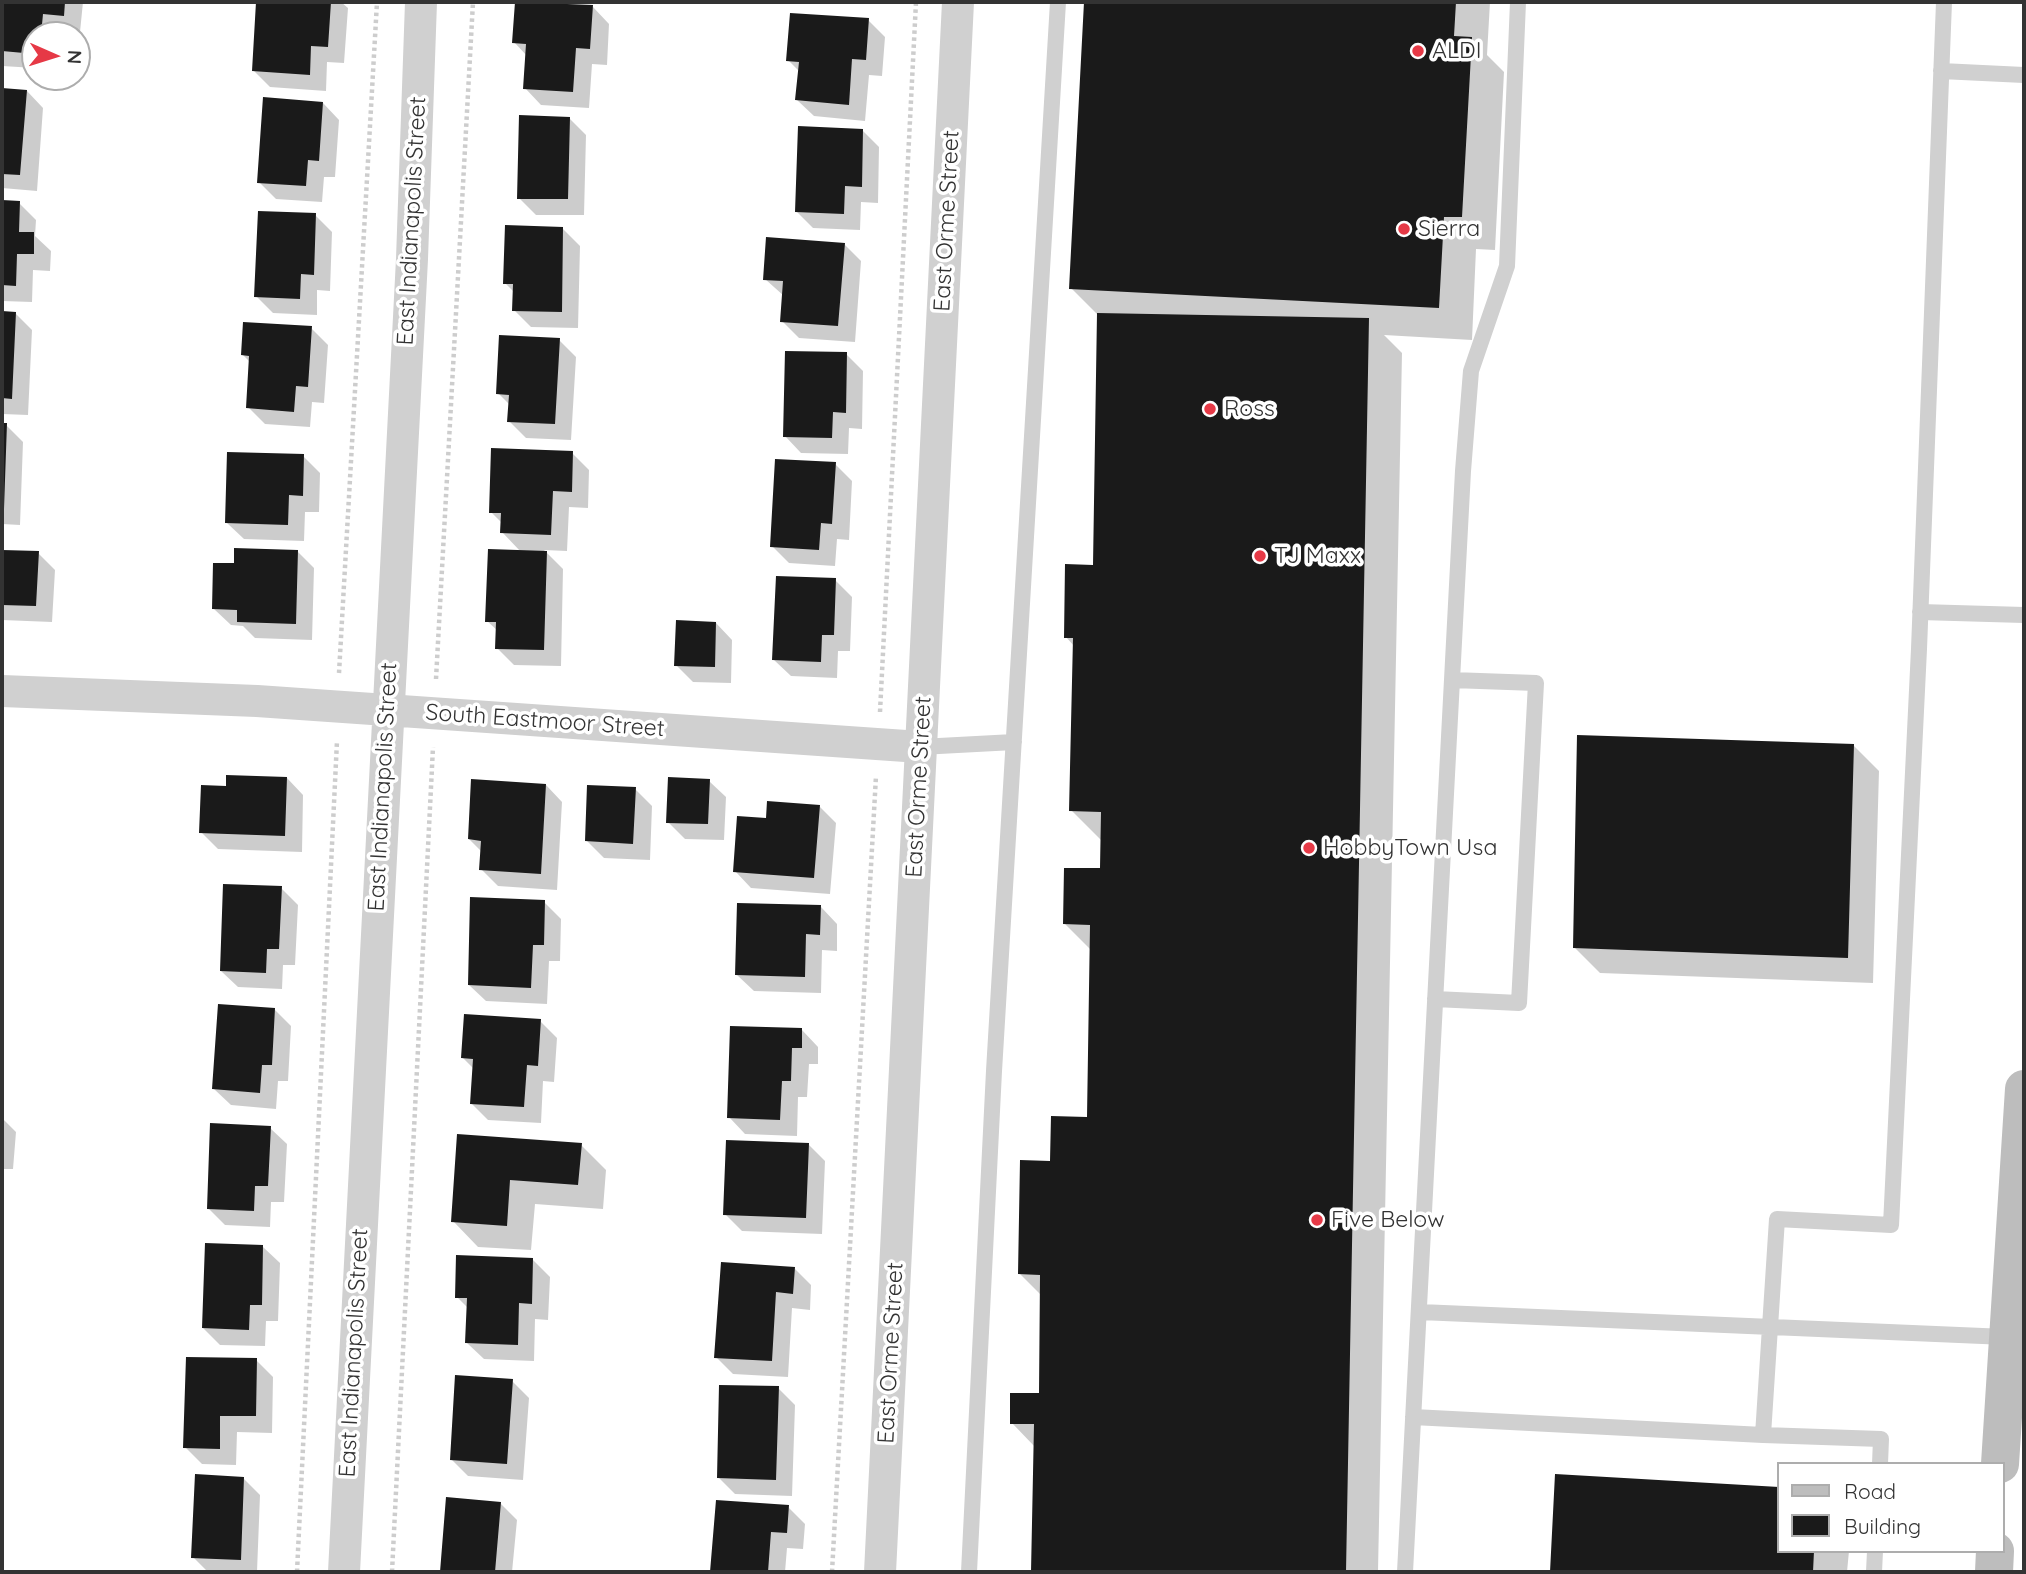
<!DOCTYPE html>
<html>
<head>
<meta charset="utf-8">
<style>
  body { margin:0 }
  #map { position:relative; width:2026px; height:1574px; overflow:hidden; background:#fff; font-family:Quicksand,sans-serif }
  canvas { display:block }
  .frame { position:absolute; inset:0; border:4px solid #333; pointer-events:none }
  .legend { position:absolute; left:1777px; top:1462px; width:228px; height:91px; box-sizing:border-box; background:#fff; border:2px solid #adadad; margin:0; padding:9px 12px; list-style:none; font-size:21px; color:#333 }
  .legend li { display:flex; align-items:center; gap:14px; height:35px }
  .legend b { width:35px; border:2px solid #adadad }
  .north { position:absolute; left:21px; top:21px; width:70px; height:70px; box-sizing:border-box; background:#fff; border:2px solid #adadad; border-radius:50%; rotate:93deg; font-size:19px; font-weight:700; line-height:28px; text-align:center; color:#333 }
  .north::after { content:''; display:block; margin:auto; width:24px; height:32px; background:#e63946; clip-path:polygon(50% 0,100% 100%,50% 72%,0 100%) }
</style>
</head>
<body>
<div id="map">
<canvas width="2026" height="1574"></canvas>
<div class="frame"></div>
<ul class="legend">
<li><b style="height:9px;background:#bdbdbd"></b>Road</li>
<li><b style="height:19px;background:#1a1a1a"></b>Building</li>
</ul>
<div class="north">N</div>
</div>
<script>
const g = document.querySelector('canvas').getContext('2d');
g.lineJoin = 'round';
function fill(path, color) { g.fillStyle = color; g.fill(path, 'evenodd'); }
function strokePath(path, color, width, dash) { g.strokeStyle = color; g.lineWidth = width; g.lineCap = dash ? 'butt' : 'round'; g.setLineDash(dash || []); g.stroke(path); }
function write(font, color, halo, rows, align = 'center') {
  g.font = font + ' Quicksand,sans-serif'; g.lineWidth = 7; g.setLineDash([]); g.textBaseline = 'middle'; g.strokeStyle = halo; g.fillStyle = color; for (const [text, x, y, turn = 0] of rows) {
    g.save(); g.translate(x, y); g.rotate((+turn || 0) * Math.PI / 180); g.textAlign = isNaN(turn) ? turn : align; if (halo) g.strokeText(text, 0, 0); g.fillText(text, 0, 0); g.restore();
  }
}
fill(new Path2D(`
  M 2,2 L 83,2 L 80,32 L 59,30 L 59,35 L 35,35 L 35,68 L 2,66 Z
  M 258,2 L 341,2 L 348,8 L 344,63 L 327,62 L 326,91 L 270,87 L 254,71 Z
  M 516,2 L 593,7 L 609,24 L 607,65 L 592,64 L 589,108 L 541,105 L 525,88 L 527,56 L 514,42 Z
  M 1085,2 L 1490,2 L 1487,55 L 1504,72 L 1495,250 L 1476,249 L 1472,340 L 1384,335 L 1402,353 L 1378,1572 L 1033,1572 L 1035,1447 L 1012,1423 L 1040,1395 L 1042,1296 L 1020,1274 L 1051,1163 L 1088,1118 L 1092,951 L 1064,923 L 1101,870 L 1102,841 L 1071,810 L 1074,646 L 1066,637 L 1095,567 L 1099,316 L 1071,288 Z
  M 868,20 L 885,37 L 882,76 L 869,75 L 865,121 L 814,116 L 797,100 L 800,72 L 788,60 Z
  M 2,89 L 27,91 L 43,108 L 37,191 L 2,188 Z
  M 323,103 L 339,120 L 335,177 L 324,177 L 322,202 L 276,199 L 259,182 Z
  M 569,118 L 586,135 L 584,215 L 536,215 L 519,198 Z
  M 863,131 L 879,147 L 878,203 L 861,202 L 860,230 L 813,228 L 796,211 Z
  M 2,202 L 19,203 L 36,220 L 35,236 L 51,251 L 50,271 L 33,270 L 32,302 L 2,301 Z
  M 315,215 L 332,232 L 330,291 L 317,290 L 317,315 L 273,313 L 256,296 Z
  M 563,229 L 580,246 L 578,328 L 531,327 L 514,310 L 514,292 L 505,283 Z
  M 844,244 L 861,261 L 855,342 L 799,338 L 782,321 L 784,296 L 765,279 Z
  M 2,313 L 15,313 L 32,330 L 28,415 L 2,414 Z
  M 311,328 L 328,345 L 324,403 L 312,402 L 310,427 L 265,424 L 248,407 L 251,363 L 242,354 Z
  M 559,340 L 576,357 L 571,440 L 526,438 L 509,421 L 510,405 L 498,393 Z
  M 846,354 L 863,371 L 862,429 L 849,428 L 848,454 L 801,453 L 785,436 Z
  M 2,425 L 6,425 L 23,442 L 20,525 L 2,524 Z
  M 572,453 L 589,470 L 588,508 L 569,507 L 567,551 L 544,550 L 563,569 L 561,666 L 514,665 L 497,648 L 498,631 L 487,621 L 521,552 L 502,532 L 502,523 L 491,512 Z
  M 303,456 L 320,473 L 319,512 L 305,512 L 304,541 L 244,539 L 227,523 Z
  M 835,464 L 852,481 L 849,540 L 837,539 L 835,566 L 789,563 L 772,546 Z
  M 297,551 L 314,568 L 312,640 L 255,638 L 243,626 L 231,625 L 214,609 L 235,565 Z
  M 2,552 L 38,553 L 55,570 L 52,622 L 2,620 Z
  M 835,580 L 852,597 L 850,651 L 838,651 L 837,678 L 791,676 L 774,660 Z
  M 716,623 L 732,640 L 731,683 L 693,682 L 676,665 Z
  M 1854,746 L 1879,771 L 1873,983 L 1600,973 L 1575,948 Z
  M 287,778 L 303,795 L 302,852 L 218,849 L 201,832 Z
  M 2,779 L 4,781 L 2,836 Z
  M 709,781 L 726,797 L 724,840 L 685,839 L 668,822 Z
  M 546,785 L 562,802 L 557,890 L 498,886 L 481,869 L 482,852 L 469,839 Z
  M 635,789 L 652,806 L 650,860 L 604,858 L 587,841 Z
  M 819,806 L 836,823 L 830,894 L 751,888 L 735,871 L 768,820 Z
  M 281,888 L 298,905 L 295,965 L 283,965 L 282,989 L 238,987 L 221,971 Z
  M 544,902 L 561,919 L 560,961 L 549,961 L 547,1004 L 486,1001 L 469,985 Z
  M 821,907 L 837,924 L 837,951 L 822,950 L 821,993 L 754,991 L 737,975 Z
  M 274,1009 L 291,1026 L 288,1081 L 278,1081 L 276,1109 L 231,1105 L 214,1089 Z
  M 540,1021 L 557,1038 L 554,1082 L 543,1081 L 541,1123 L 488,1120 L 471,1103 L 474,1069 L 462,1057 Z
  M 802,1030 L 818,1047 L 818,1064 L 809,1064 L 807,1097 L 798,1097 L 797,1136 L 745,1134 L 729,1117 Z
  M 2,1118 L 16,1132 L 13,1169 L 2,1169 Z
  M 270,1128 L 287,1144 L 284,1202 L 271,1202 L 270,1227 L 225,1225 L 208,1208 Z
  M 459,1136 L 581,1145 L 606,1170 L 603,1209 L 535,1204 L 531,1250 L 478,1247 L 453,1221 Z
  M 808,1144 L 825,1161 L 822,1234 L 742,1231 L 725,1214 Z
  M 263,1247 L 280,1263 L 278,1321 L 266,1321 L 265,1346 L 220,1345 L 203,1328 Z
  M 533,1260 L 550,1277 L 548,1320 L 535,1319 L 534,1361 L 484,1359 L 467,1343 L 468,1308 L 457,1297 Z
  M 794,1268 L 811,1285 L 810,1310 L 792,1308 L 788,1377 L 733,1374 L 716,1357 Z
  M 256,1360 L 273,1377 L 272,1433 L 237,1432 L 236,1465 L 202,1464 L 185,1447 Z
  M 512,1381 L 529,1398 L 523,1480 L 468,1476 L 451,1459 Z
  M 778,1388 L 795,1405 L 792,1496 L 735,1494 L 719,1478 Z
  M 1557,1476 L 1779,1488 L 1779,1551 L 1849,1551 L 1847,1572 L 1551,1572 Z
  M 243,1478 L 260,1495 L 257,1572 L 208,1572 L 193,1557 Z
  M 448,1499 L 500,1503 L 517,1520 L 512,1572 L 441,1572 Z
  M 717,1502 L 788,1507 L 805,1524 L 803,1549 L 787,1548 L 785,1572 L 712,1572 Z`), '#0003');
fill(new Path2D(`
  M 2,2 L 65,2 L 64,16 L 43,14 L 41,35 L 35,35 L 35,54 L 2,51 Z
  M 256,2 L 331,2 L 328,47 L 311,46 L 310,75 L 252,71 Z
  M 515,2 L 593,5 L 590,49 L 576,48 L 573,92 L 523,89 L 526,44 L 512,43 Z
  M 1084,2 L 1456,2 L 1454,36 L 1472,37 L 1462,217 L 1444,217 L 1439,308 L 1069,289 Z
  M 790,13 L 869,18 L 866,60 L 852,59 L 849,105 L 795,100 L 799,62 L 786,61 Z
  M 2,88 L 27,90 L 20,175 L 2,174 Z
  M 263,97 L 323,102 L 319,161 L 308,160 L 306,186 L 257,183 Z
  M 519,115 L 570,117 L 568,199 L 517,199 Z
  M 798,126 L 863,129 L 862,187 L 845,186 L 844,214 L 795,212 Z
  M 2,200 L 20,201 L 19,232 L 34,232 L 34,254 L 17,254 L 16,286 L 2,285 Z
  M 258,211 L 316,213 L 314,275 L 301,274 L 300,299 L 254,297 Z
  M 505,225 L 563,227 L 562,312 L 512,311 L 513,284 L 503,284 Z
  M 766,237 L 845,243 L 838,326 L 780,322 L 783,281 L 763,280 Z
  M 2,311 L 16,312 L 12,399 L 2,398 Z
  M 1097,313 L 1369,318 L 1346,1572 L 1031,1572 L 1034,1424 L 1010,1424 L 1010,1393 L 1039,1393 L 1040,1275 L 1018,1274 L 1020,1160 L 1050,1161 L 1051,1116 L 1087,1117 L 1090,925 L 1063,924 L 1064,868 L 1100,868 L 1101,812 L 1069,811 L 1073,638 L 1064,638 L 1065,564 L 1093,565 Z
  M 243,322 L 312,326 L 308,387 L 296,386 L 294,412 L 246,408 L 249,356 L 241,355 Z
  M 499,335 L 560,338 L 555,424 L 507,422 L 509,395 L 496,394 Z
  M 785,351 L 847,352 L 846,413 L 833,412 L 832,438 L 783,437 Z
  M 2,423 L 7,423 L 4,509 L 2,509 Z
  M 491,448 L 573,451 L 572,492 L 553,491 L 551,535 L 500,533 L 501,513 L 489,513 Z
  M 227,452 L 304,454 L 303,496 L 289,495 L 288,525 L 225,523 Z
  M 775,459 L 836,462 L 832,524 L 821,523 L 819,550 L 770,547 Z
  M 234,548 L 298,550 L 296,624 L 237,622 L 237,610 L 212,609 L 213,563 L 234,563 Z
  M 488,549 L 547,551 L 544,650 L 495,649 L 496,622 L 485,622 Z
  M 2,550 L 39,551 L 36,606 L 2,605 Z
  M 776,576 L 836,578 L 834,635 L 822,635 L 821,662 L 772,660 Z
  M 676,620 L 716,622 L 715,667 L 674,666 Z
  M 1577,735 L 1854,744 L 1848,958 L 1573,948 Z
  M 226,775 L 287,777 L 285,836 L 199,833 L 201,785 L 226,786 Z
  M 668,777 L 710,779 L 708,824 L 666,823 Z
  M 471,779 L 546,784 L 541,874 L 479,870 L 481,841 L 468,839 Z
  M 587,785 L 636,787 L 633,844 L 585,841 Z
  M 767,801 L 820,805 L 814,878 L 733,872 L 737,816 L 766,818 Z
  M 223,884 L 282,886 L 279,949 L 267,949 L 266,973 L 220,971 Z
  M 470,897 L 545,900 L 544,945 L 533,945 L 531,988 L 468,985 Z
  M 737,903 L 821,905 L 820,935 L 806,934 L 805,977 L 735,975 Z
  M 218,1004 L 275,1008 L 272,1065 L 262,1065 L 260,1093 L 212,1089 Z
  M 464,1014 L 541,1019 L 538,1066 L 527,1065 L 524,1107 L 470,1104 L 473,1059 L 461,1058 Z
  M 730,1026 L 802,1028 L 802,1048 L 792,1048 L 791,1081 L 782,1081 L 780,1120 L 727,1118 Z
  M 210,1123 L 271,1126 L 268,1186 L 255,1186 L 254,1211 L 207,1209 Z
  M 457,1134 L 582,1143 L 578,1185 L 510,1180 L 507,1226 L 451,1222 Z
  M 726,1140 L 809,1143 L 806,1218 L 723,1215 Z
  M 205,1243 L 263,1245 L 262,1305 L 250,1305 L 249,1330 L 202,1328 Z
  M 456,1255 L 533,1258 L 532,1304 L 519,1303 L 518,1345 L 465,1343 L 467,1298 L 455,1298 Z
  M 721,1262 L 795,1267 L 793,1294 L 776,1292 L 772,1361 L 714,1358 Z
  M 186,1357 L 257,1358 L 256,1416 L 220,1416 L 220,1449 L 183,1448 Z
  M 455,1375 L 513,1379 L 507,1464 L 450,1460 Z
  M 719,1385 L 779,1386 L 776,1480 L 717,1478 Z
  M 195,1474 L 244,1477 L 241,1560 L 191,1558 Z
  M 1555,1474 L 1779,1487 L 1779,1551 L 1814,1551 L 1813,1572 L 1550,1572 Z
  M 446,1497 L 501,1502 L 495,1572 L 440,1572 Z
  M 716,1500 L 789,1505 L 787,1533 L 771,1532 L 768,1572 L 710,1572 Z`), '#1a1a1a');
strokePath(new Path2D(`
  M 339,673 L 377,2
  M 436,679 L 473,2
  M 880,712 L 916,2
  M 297,1572 L 337,741
  M 392,1572 L 433,747
  M 832,1572 L 876,776`), '#cdcdcd', 4.5, [3.5, 3.5]);
strokePath(new Path2D(`
  M 1941,71 L 2024,75
  M 1920,612 L 2024,615
  M 920,747 L 1014,742
  M 1435,999 L 1519,1003 L 1536,683 L 1452,680
  M 1420,1312 L 2006,1337
  M 1413,1417 L 1763,1435
  M 1880,1464 L 1881,1439 L 1763,1435 L 1777,1219 L 1891,1225 L 1919,649 L 1944,2
  M 969,1572 L 994,1071 L 1058,2
  M 1405,1572 L 1463,471 L 1471,371 L 1507,266 L 1518,2
  M 1874,1572 L 1875,1551`), '#d0d0d0', 16);
strokePath(new Path2D(`
  M 2,691 L 257,701 L 920,747
  M 344,1572 L 412,259 L 421,2
  M 880,1572 L 958,2`), '#d0d0d0', 32);
strokePath(new Path2D(`
  M 2000,1464 L 2024,1089
  M 1994,1572 L 1995,1551`), '#bdbdbd', 38);
for (const [x, y, r, color] of [
  [1418,51,7,"#e63946"],
  [1404,229,7,"#e63946"],
  [1210,409,7,"#e63946"],
  [1260,556,7,"#e63946"],
  [1309,848,7,"#e63946"],
  [1317,1220,7,"#e63946"]
]) { const dot = new Path2D(); dot.arc(x, y, r, 0, 2 * Math.PI); g.fillStyle = color; g.fill(dot); strokePath(dot, '#fff', 2.5); }
write('23px', '#333', '#fff', [
  ["ALDI",1432,51],
  ["Sierra",1418,229],
  ["Ross",1224,409],
  ["TJ Maxx",1274,556],
  ["HobbyTown Usa",1323,848],
  ["Five Below",1331,1220]
], 'left');
write('23px', '#333', '#fff', [
  ["East Indianapolis Street",412,221,-87],
  ["East Orme Street",947,221,-87],
  ["South Eastmoor Street",545,721,4],
  ["East Indianapolis Street",383,787,-87],
  ["East Orme Street",919,787,-87],
  ["East Indianapolis Street",354,1353,-87],
  ["East Orme Street",891,1353,-87]
]);
</script>
</body>
</html>
